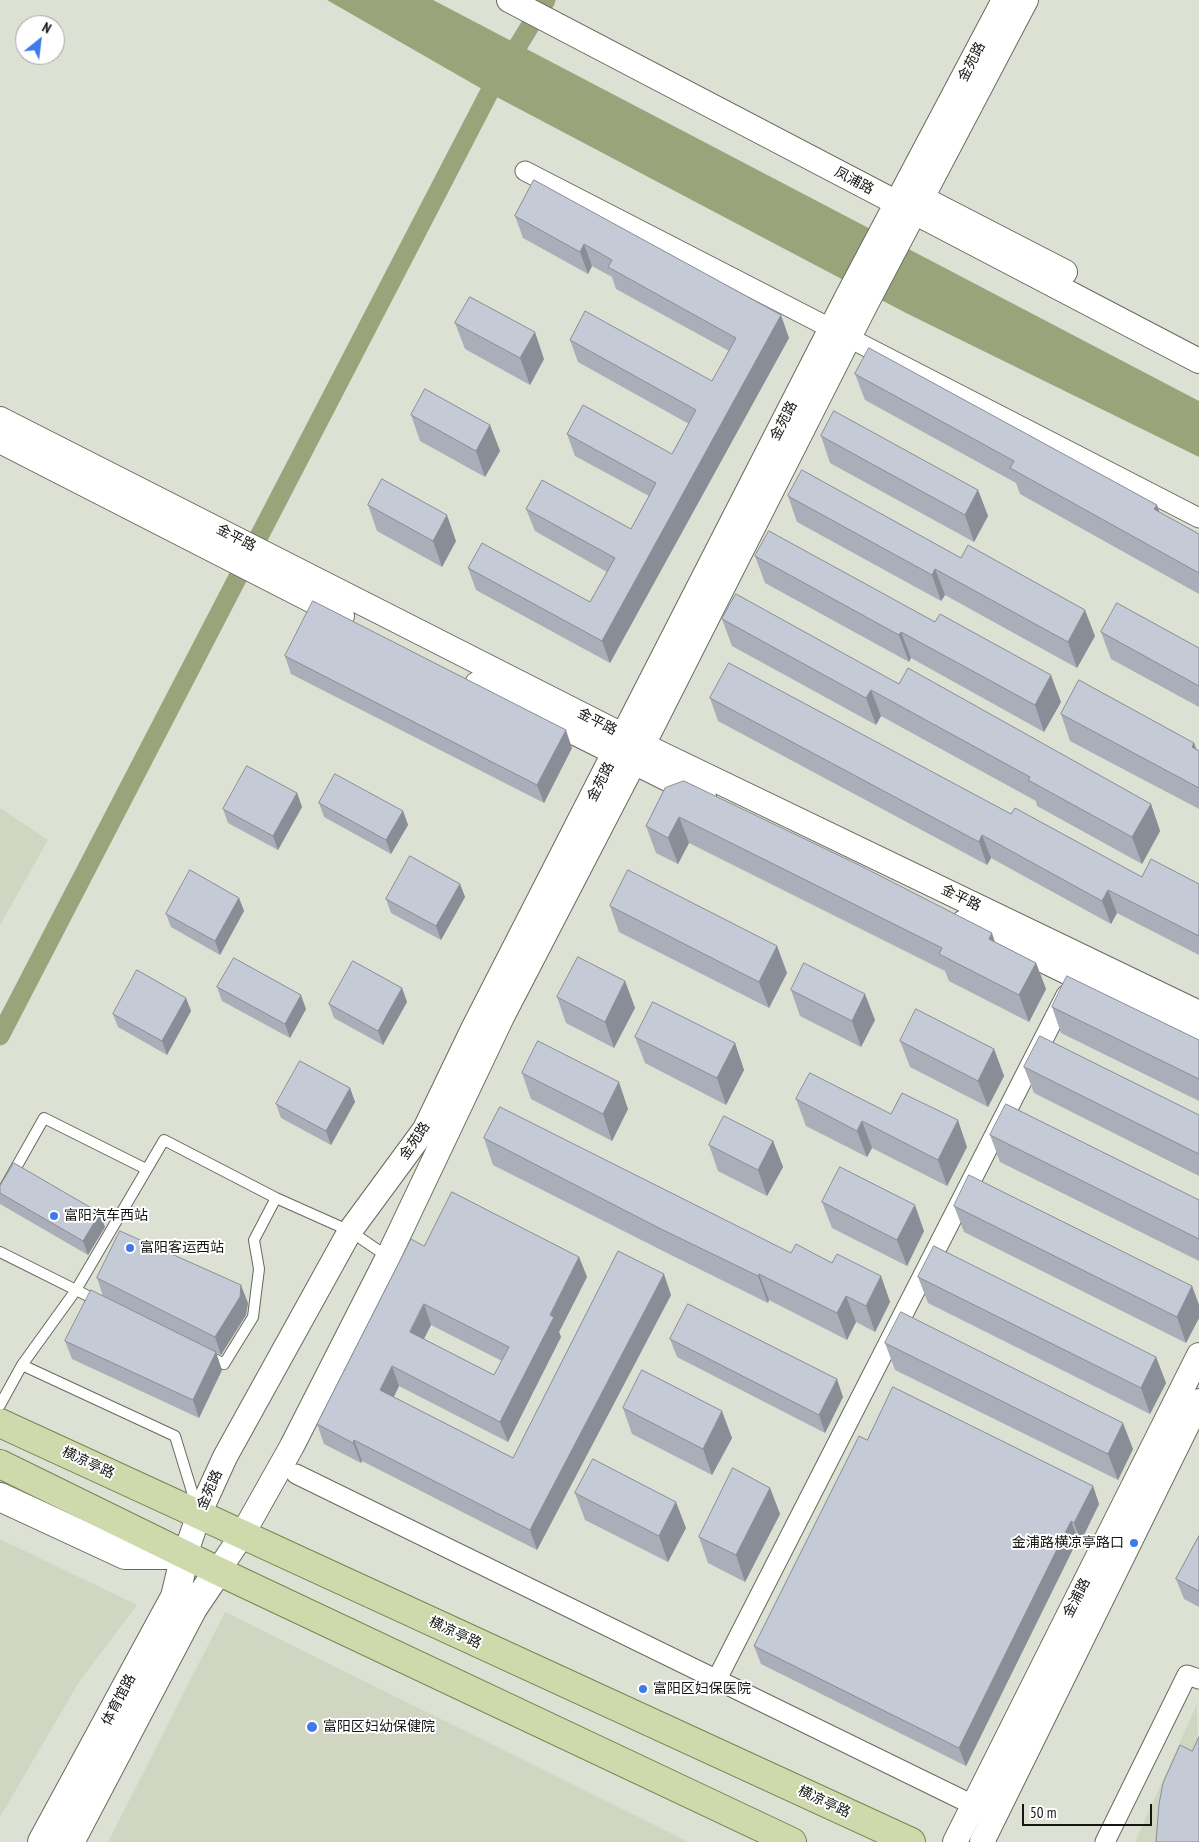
<!DOCTYPE html>
<html>
<head>
<meta charset="utf-8">
<style>
  body { margin:0 }
  #map { position:relative; width:1199px; height:1842px; overflow:hidden; background:#dde1d4; font-family:"PT Sans Narrow",sans-serif }
  canvas { display:block }
  .north { position:absolute; left:15px; top:15px; width:50px; height:50px; box-sizing:border-box; background:#fff; border:1px solid #a1a2a0; border-radius:50%; rotate:29deg; font-size:14px; font-weight:700; line-height:20px; text-align:center; color:#151612 }
  .north::after { content:''; display:block; margin:auto; width:18px; height:22px; background:#4079e9; clip-path:polygon(50% 0,100% 100%,50% 72%,0 100%) }
  .scale { position:absolute; left:1022px; top:1804px; width:130px; height:22px; box-sizing:border-box; border:2px solid #151612; border-top:0; padding-left:6px; font-size:15px; line-height:18px; white-space:nowrap; color:#151612; -webkit-text-stroke:4px #fff; paint-order:stroke }
</style>
</head>
<body>
<div id="map">
<canvas width="1199" height="1842"></canvas>
<div class="north">N</div>
<div class="scale">50 m</div>
</div>
<script>
const g = document.querySelector('canvas').getContext('2d');
g.lineJoin = 'round';
function fill(path, color) { g.fillStyle = color; g.fill(path, 'evenodd'); }
function strokePath(path, color, width, dash) { g.strokeStyle = color; g.lineWidth = width; g.lineCap = dash ? 'butt' : 'round'; g.setLineDash(dash || []); g.stroke(path); }
function write(font, color, halo, rows, align = 'center') {
  g.font = font + ' "PT Sans Narrow","Noto Sans SC",sans-serif'; g.lineWidth = 4; g.setLineDash([]); g.textBaseline = 'middle'; g.strokeStyle = halo; g.fillStyle = color; for (const [text, x, y, turn = 0] of rows) {
    g.save(); g.translate(x, y); g.rotate((+turn || 0) * Math.PI / 180); g.textAlign = isNaN(turn) ? turn : align; if (halo) g.strokeText(text, 0, 0); g.fillText(text, 0, 0); g.restore();
  }
}
fill(new Path2D(`
  M 0,808 L 48,840 L 0,925 Z
  M 0,1539 L 137,1605 L 79,1682 L 0,1817 Z
  M 225,1612 L 689,1842 L 108,1842 Z
  M 1197,1704 L 1199,1842 L 1135,1842 Z`), '#d0d6c2');
fill(new Path2D(`
  M 327,0 L 433,0 L 1199,401 L 1199,457 L 906,313 L 489,93 Z`), '#9aa47a');
strokePath(new Path2D(`
  M 0,1036 L 489,93 L 546,0`), '#9aa47a', 19);
const service = new Path2D(`
  M 0,1196 L 44,1118 L 146,1169
  M 0,1252 L 98,1301
  M 207,1355 L 224,1364 L 253,1317 L 259,1269 L 254,1240 L 276,1198
  M 22,1365 L 175,1436 L 197,1508
  M 0,1405 L 22,1365 L 76,1290 L 164,1140 L 276,1198 L 350,1231 L 388,1257`);
const minor = new Path2D(`
  M 525,171 L 1199,518
  M 296,1474 L 973,1805
  M 717,1679 L 1066,995
  M 1105,1842 L 1187,1675 L 1199,1679`);
const tertiary = new Path2D(`
  M 509,0 L 1199,361
  M 908,191 L 1065,272
  M 0,419 L 624,736 L 1199,1013
  M 0,441 L 342,616
  M 477,684 L 704,797
  M 964,922 L 1199,1036
  M 185,1555 L 199,1514 L 225,1457 L 350,1231 L 425,1129 L 473,1029 L 847,297 L 1004,0
  M 218,1571 L 242,1535 L 292,1446 L 388,1257 L 502,1017 L 643,745 L 864,308 L 1026,0
  M 955,1842 L 1199,1355
  M 982,1842 L 1199,1401`);
const secondary = new Path2D(`
  M 0,1497 L 125,1555 L 185,1555 L 175,1597 L 42,1842
  M 70,1842 L 193,1608 L 218,1571`);
const primary = new Path2D(`
  M 0,1423 L 911,1842
  M 0,1464 L 218,1571 L 792,1842`);
strokePath(service, '#676a5e', 12);
strokePath(minor, '#676a5e', 21);
strokePath(tertiary, '#676a5e', 26);
strokePath(secondary, '#676a5e', 30);
strokePath(primary, '#788452', 30);
strokePath(service, '#fff', 10);
strokePath(minor, '#fff', 19);
strokePath(tertiary, '#fff', 24);
strokePath(secondary, '#fff', 28);
strokePath(primary, '#ced9ac', 28);
fill(new Path2D(`
  M 534,180 L 789,338 L 610,663 L 476,590 L 468,568 L 590,602 L 607,572 L 535,531 L 526,509 L 631,529 L 649,496 L 575,456 L 567,434 L 672,454 L 689,424 L 578,362 L 570,340 L 712,381 L 729,351 L 616,289 L 612,277 L 592,266 L 588,274 L 523,238 L 515,216 Z
  M 455,323 L 544,359 L 530,385 L 465,349 Z
  M 855,374 L 1157,505 L 1159,512 L 1199,534 L 1199,594 L 1020,494 L 1016,483 L 865,400 Z
  M 411,415 L 490,425 L 500,451 L 485,477 L 420,441 Z
  M 821,436 L 978,490 L 988,516 L 974,542 L 830,463 Z
  M 788,496 L 1095,636 L 1077,668 L 945,595 L 941,601 L 797,522 Z
  M 368,505 L 456,541 L 442,567 L 377,531 Z
  M 755,556 L 1061,702 L 1044,732 L 911,658 L 909,662 L 765,583 Z
  M 722,619 L 899,684 L 1151,804 L 1160,831 L 1142,864 L 1037,806 L 1036,801 L 881,716 L 876,725 L 732,646 Z
  M 1101,632 L 1199,648 L 1199,707 L 1111,659 Z
  M 285,656 L 572,748 L 544,803 L 291,674 Z
  M 710,698 L 1011,814 L 1142,877 L 1199,884 L 1199,955 L 1117,913 L 1111,924 L 991,858 L 987,865 L 718,721 Z
  M 1061,714 L 1194,743 L 1197,750 L 1199,751 L 1199,809 L 1070,741 Z
  M 665,788 L 995,942 L 1036,963 L 1046,989 L 1029,1022 L 949,981 L 945,971 L 689,843 L 678,864 L 656,853 L 646,826 Z
  M 297,793 L 302,807 L 278,850 L 228,823 L 223,809 Z
  M 319,803 L 403,811 L 408,825 L 391,854 L 324,817 Z
  M 460,884 L 465,897 L 441,940 L 391,913 L 386,899 Z
  M 239,898 L 244,911 L 220,955 L 171,927 L 166,914 Z
  M 610,906 L 777,946 L 787,973 L 769,1008 L 619,932 Z
  M 625,981 L 635,1008 L 614,1048 L 566,1023 L 557,997 Z
  M 217,987 L 306,1009 L 290,1038 L 222,1001 Z
  M 402,988 L 407,1002 L 383,1045 L 334,1018 L 329,1004 Z
  M 791,990 L 875,1020 L 861,1047 L 800,1016 Z
  M 186,998 L 191,1011 L 167,1055 L 118,1027 L 113,1014 Z
  M 1052,1007 L 1199,1040 L 1199,1101 L 1061,1033 Z
  M 635,1037 L 735,1043 L 744,1070 L 726,1105 L 645,1063 Z
  M 900,1041 L 994,1049 L 1004,1076 L 988,1107 L 910,1067 Z
  M 1024,1067 L 1199,1115 L 1199,1176 L 1034,1093 Z
  M 522,1073 L 628,1109 L 612,1141 L 531,1099 Z
  M 350,1088 L 355,1102 L 331,1145 L 281,1118 L 276,1104 Z
  M 796,1099 L 891,1114 L 967,1147 L 947,1186 L 872,1148 L 867,1157 L 806,1126 Z
  M 990,1135 L 1199,1200 L 1199,1261 L 1000,1162 Z
  M 484,1138 L 791,1253 L 832,1263 L 881,1276 L 890,1302 L 875,1332 L 856,1322 L 847,1340 L 769,1300 L 768,1303 L 671,1255 L 493,1165 Z
  M 773,1141 L 783,1167 L 767,1196 L 718,1171 L 709,1145 Z
  M 0,1186 L 105,1227 L 88,1255 L 0,1204 Z
  M 822,1202 L 924,1231 L 907,1266 L 832,1228 Z
  M 954,1206 L 1192,1286 L 1199,1305 L 1199,1318 L 1186,1343 L 964,1232 Z
  M 424,1246 L 579,1257 L 587,1277 L 559,1332 L 561,1337 L 508,1442 L 399,1386 L 394,1397 L 513,1458 L 671,1295 L 537,1550 L 362,1461 L 361,1463 L 324,1444 L 317,1424 ZM 431,1325 L 502,1361 L 494,1375 L 424,1339 Z
  M 918,1277 L 1156,1357 L 1166,1383 L 1150,1414 L 928,1303 Z
  M 97,1278 L 248,1303 L 246,1315 L 221,1355 L 103,1296 Z
  M 670,1339 L 843,1397 L 825,1433 L 677,1357 Z
  M 65,1341 L 222,1370 L 199,1418 L 72,1359 Z
  M 885,1343 L 1133,1449 L 1118,1480 L 895,1370 Z
  M 623,1408 L 732,1438 L 712,1475 L 632,1434 Z
  M 867,1440 L 1093,1486 L 1099,1504 L 1081,1541 L 1078,1539 L 966,1766 L 761,1664 L 754,1646 Z
  M 770,1488 L 780,1514 L 745,1582 L 708,1563 L 699,1537 Z
  M 575,1493 L 686,1528 L 668,1562 L 585,1520 Z
  M 1199,1536 L 1199,1607 L 1184,1599 L 1176,1579 Z`), '#a9aeb8');
fill(new Path2D(`
  M 584,244 L 592,266 L 588,274 L 580,252 Z
  M 781,315 L 789,338 L 610,663 L 602,641 Z
  M 535,332 L 544,359 L 530,385 L 520,358 Z
  M 490,425 L 500,451 L 485,477 L 476,451 Z
  M 978,490 L 988,516 L 974,542 L 965,515 Z
  M 1157,505 L 1166,531 L 1154,509 Z
  M 447,515 L 456,541 L 442,567 L 433,541 Z
  M 935,569 L 945,595 L 941,601 L 932,575 Z
  M 1085,610 L 1095,636 L 1077,668 L 1068,642 Z
  M 901,632 L 911,658 L 909,662 L 899,635 Z
  M 1051,675 L 1061,702 L 1044,732 L 1035,705 Z
  M 871,690 L 881,716 L 876,725 L 866,698 Z
  M 566,730 L 572,748 L 544,803 L 537,785 Z
  M 1194,743 L 1199,757 L 1192,747 Z
  M 297,793 L 302,807 L 278,850 L 273,836 Z
  M 1151,804 L 1160,831 L 1142,864 L 1132,837 Z
  M 403,811 L 408,825 L 391,854 L 386,840 Z
  M 679,817 L 689,843 L 678,864 L 668,838 Z
  M 982,835 L 991,858 L 987,865 L 979,842 Z
  M 460,884 L 465,897 L 441,940 L 436,926 Z
  M 1108,890 L 1117,913 L 1111,924 L 1102,901 Z
  M 239,898 L 244,911 L 220,955 L 215,941 Z
  M 992,933 L 1001,960 L 989,939 Z
  M 777,946 L 787,973 L 769,1008 L 759,982 Z
  M 1036,963 L 1046,989 L 1029,1022 L 1019,995 Z
  M 625,981 L 635,1008 L 614,1048 L 605,1022 Z
  M 402,988 L 407,1002 L 383,1045 L 378,1031 Z
  M 865,994 L 875,1020 L 861,1047 L 852,1021 Z
  M 301,995 L 306,1009 L 290,1038 L 285,1024 Z
  M 186,998 L 191,1011 L 167,1055 L 162,1041 Z
  M 735,1043 L 744,1070 L 726,1105 L 717,1078 Z
  M 994,1049 L 1004,1076 L 988,1107 L 978,1081 Z
  M 619,1082 L 628,1109 L 612,1141 L 603,1114 Z
  M 350,1088 L 355,1102 L 331,1145 L 326,1131 Z
  M 958,1120 L 967,1147 L 947,1186 L 938,1160 Z
  M 862,1121 L 872,1148 L 867,1157 L 857,1131 Z
  M 773,1141 L 783,1167 L 767,1196 L 758,1170 Z
  M 915,1205 L 924,1231 L 907,1266 L 897,1240 Z
  M 100,1213 L 105,1227 L 88,1255 L 83,1241 Z
  M 579,1257 L 587,1277 L 559,1332 L 561,1337 L 508,1442 L 500,1422 L 550,1315 Z
  M 664,1274 L 671,1295 L 537,1550 L 530,1530 Z
  M 759,1274 L 769,1300 L 768,1303 L 758,1276 Z
  M 881,1276 L 890,1302 L 875,1332 L 866,1306 Z
  M 241,1285 L 248,1303 L 246,1315 L 221,1355 L 215,1337 Z
  M 1192,1286 L 1199,1305 L 1199,1318 L 1186,1343 L 1177,1317 Z
  M 846,1296 L 856,1322 L 847,1340 L 837,1313 Z
  M 424,1304 L 431,1325 L 417,1352 L 410,1332 Z
  M 216,1352 L 222,1370 L 199,1418 L 193,1400 Z
  M 1156,1357 L 1166,1383 L 1150,1414 L 1141,1388 Z
  M 392,1366 L 399,1386 L 387,1410 L 380,1390 Z
  M 837,1379 L 843,1397 L 825,1433 L 819,1415 Z
  M 722,1411 L 732,1438 L 712,1475 L 703,1449 Z
  M 1123,1423 L 1133,1449 L 1118,1480 L 1108,1454 Z
  M 354,1440 L 362,1461 L 361,1463 L 353,1443 Z
  M 1093,1486 L 1099,1504 L 1081,1541 L 1074,1523 Z
  M 770,1488 L 780,1514 L 745,1582 L 736,1555 Z
  M 676,1502 L 686,1528 L 668,1562 L 659,1536 Z
  M 1071,1521 L 1078,1539 L 966,1766 L 959,1748 Z`), '#898d96');
const building = new Path2D(`
  M 534,180 L 781,315 L 602,641 L 468,568 L 482,543 L 590,602 L 615,558 L 526,509 L 542,480 L 631,529 L 656,483 L 567,434 L 583,405 L 672,454 L 696,410 L 570,340 L 585,311 L 712,381 L 736,338 L 608,267 L 612,260 L 584,244 L 580,252 L 515,216 Z
  M 470,297 L 535,332 L 520,358 L 455,323 Z
  M 869,348 L 1157,505 L 1154,509 L 1199,534 L 1199,573 L 1010,468 L 1014,461 L 855,374 Z
  M 425,389 L 490,425 L 476,451 L 411,415 Z
  M 834,411 L 978,490 L 965,515 L 821,436 Z
  M 802,470 L 961,558 L 968,545 L 1085,610 L 1068,642 L 935,569 L 932,575 L 788,496 Z
  M 382,479 L 447,515 L 433,541 L 368,505 Z
  M 769,531 L 935,622 L 940,614 L 1051,675 L 1035,705 L 901,632 L 899,635 L 755,556 Z
  M 736,594 L 899,684 L 908,668 L 1151,804 L 1132,837 L 1028,780 L 1030,777 L 871,690 L 866,698 L 722,619 Z
  M 313,601 L 566,730 L 537,785 L 285,656 Z
  M 1117,603 L 1199,648 L 1199,686 L 1101,632 Z
  M 729,663 L 1011,814 L 1015,808 L 1142,877 L 1151,859 L 1199,884 L 1199,936 L 1108,890 L 1102,901 L 982,835 L 979,842 L 710,698 Z
  M 1079,680 L 1194,743 L 1192,747 L 1199,751 L 1199,788 L 1061,714 Z
  M 247,766 L 297,793 L 273,836 L 223,809 Z
  M 335,774 L 403,811 L 386,840 L 319,803 Z
  M 684,781 L 859,865 L 992,933 L 989,939 L 1036,963 L 1019,995 L 939,954 L 942,948 L 679,817 L 668,838 L 646,826 L 665,788 Z
  M 410,856 L 460,884 L 436,926 L 386,899 Z
  M 190,870 L 239,898 L 215,941 L 166,914 Z
  M 628,870 L 777,946 L 759,982 L 610,906 Z
  M 578,957 L 625,981 L 605,1022 L 557,997 Z
  M 234,958 L 301,995 L 285,1024 L 217,987 Z
  M 353,961 L 402,988 L 378,1031 L 329,1004 Z
  M 804,963 L 865,994 L 852,1021 L 791,990 Z
  M 137,970 L 186,998 L 162,1041 L 113,1014 Z
  M 1067,976 L 1199,1040 L 1199,1079 L 1052,1007 Z
  M 653,1002 L 735,1043 L 717,1078 L 635,1037 Z
  M 916,1009 L 994,1049 L 978,1081 L 900,1041 Z
  M 1040,1036 L 1199,1115 L 1199,1154 L 1024,1067 Z
  M 538,1041 L 619,1082 L 603,1114 L 522,1073 Z
  M 300,1061 L 350,1088 L 326,1131 L 276,1104 Z
  M 810,1073 L 891,1114 L 902,1093 L 958,1120 L 938,1160 L 862,1121 L 857,1131 L 796,1099 Z
  M 1006,1104 L 1199,1200 L 1199,1239 L 990,1135 Z
  M 500,1107 L 791,1253 L 796,1244 L 832,1263 L 837,1254 L 881,1276 L 866,1306 L 846,1296 L 837,1313 L 759,1274 L 758,1276 L 661,1229 L 484,1138 Z
  M 724,1116 L 773,1141 L 758,1170 L 709,1145 Z
  M 14,1163 L 100,1213 L 83,1241 L 0,1193 L 0,1186 Z
  M 840,1167 L 915,1205 L 897,1240 L 822,1202 Z
  M 969,1175 L 1192,1286 L 1177,1317 L 954,1206 Z
  M 452,1192 L 579,1257 L 550,1315 L 554,1317 L 500,1422 L 392,1366 L 380,1390 L 513,1458 L 618,1251 L 664,1274 L 530,1530 L 354,1440 L 353,1443 L 317,1424 L 411,1239 L 424,1246 ZM 424,1304 L 509,1347 L 494,1375 L 410,1332 Z
  M 120,1231 L 241,1285 L 240,1297 L 215,1337 L 97,1278 Z
  M 934,1246 L 1156,1357 L 1141,1388 L 918,1277 Z
  M 91,1290 L 216,1352 L 193,1400 L 65,1341 Z
  M 688,1304 L 837,1379 L 819,1415 L 670,1339 Z
  M 901,1312 L 1123,1423 L 1108,1454 L 885,1343 Z
  M 642,1370 L 722,1411 L 703,1449 L 623,1408 Z
  M 893,1387 L 1093,1486 L 1074,1523 L 1071,1521 L 959,1748 L 754,1646 L 859,1436 L 867,1440 Z
  M 593,1459 L 676,1502 L 659,1536 L 575,1493 Z
  M 733,1468 L 770,1488 L 736,1555 L 699,1537 Z
  M 1199,1536 L 1199,1591 L 1176,1579 Z
  M 1199,1737 L 1199,1842 L 1156,1842 L 1159,1804 L 1163,1783 L 1180,1745 L 1192,1751 Z`);
fill(building, '#c4cad6');
strokePath(building, '#898d96', 1);
for (const [x, y, r, color] of [
  [54,1216,5,"#4079e9"],
  [130,1248,5,"#4079e9"],
  [1134,1543,5,"#4079e9"],
  [643,1689,5,"#4079e9"],
  [312,1727,6,"#4079e9"]
]) { const dot = new Path2D(); dot.arc(x, y, r, 0, 2 * Math.PI); g.fillStyle = color; g.fill(dot); strokePath(dot, '#fff', 2); }
write('14px', '#151612', '#fff', [
  ["金苑路",972,62,-63],
  ["凤浦路",854,181,28],
  ["金苑路",784,421,-63],
  ["金平路",236,538,27],
  ["金平路",597,722,27],
  ["金苑路",601,782,-63],
  ["金平路",961,898,26],
  ["金苑路",415,1141,-56],
  ["横凉亭路",88,1463,25],
  ["金苑路",210,1490,-66],
  ["金浦路",1077,1598,-63],
  ["横凉亭路",455,1633,25],
  ["体育馆路",119,1700,-62],
  ["横凉亭路",824,1802,25]
]);
write('14px', '#151612', '#fff', [
  ["富阳汽车西站",64,1216],
  ["富阳客运西站",140,1248],
  ["金浦路横凉亭路口",1124,1543,"right"],
  ["富阳区妇保医院",653,1689],
  ["富阳区妇幼保健院",323,1727]
], 'left');
</script>
</body>
</html>
